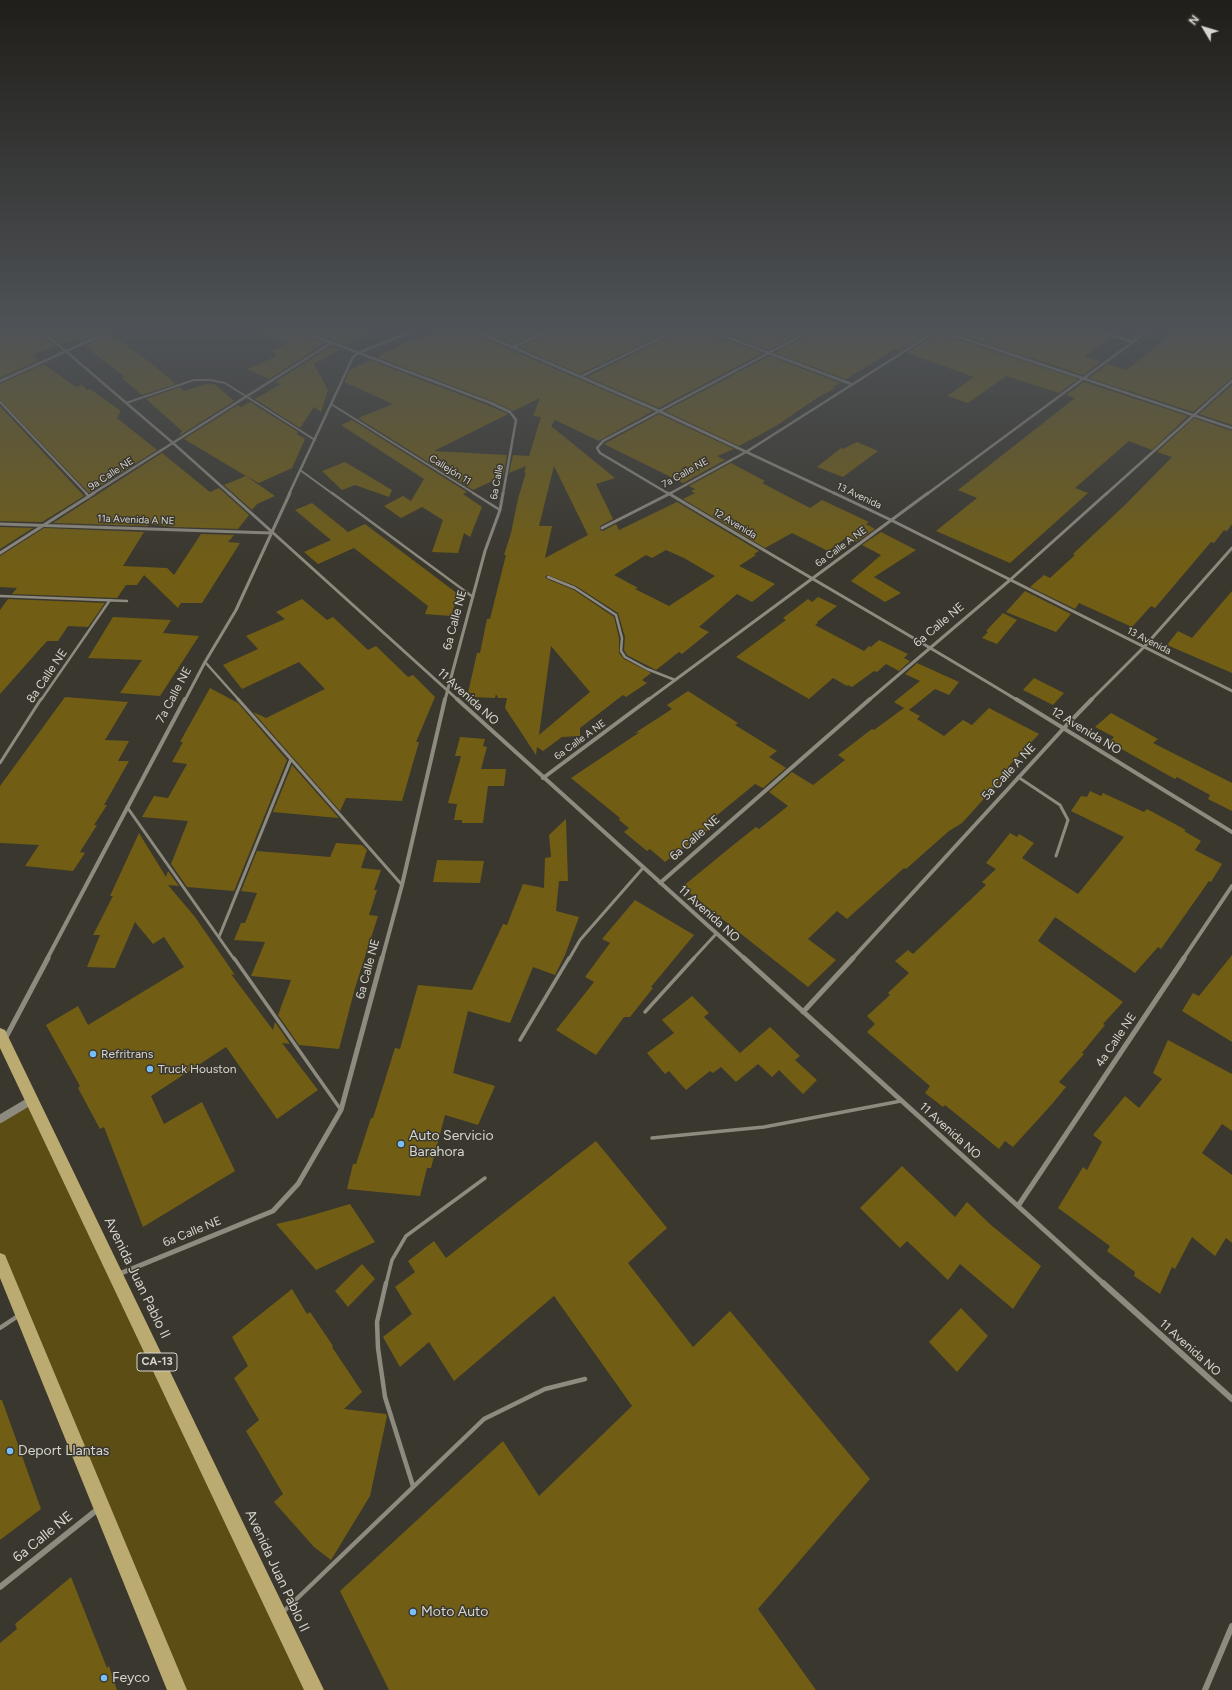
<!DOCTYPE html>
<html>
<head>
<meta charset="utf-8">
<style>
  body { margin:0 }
  #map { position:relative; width:1232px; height:1690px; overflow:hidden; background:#3a372e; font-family:Figtree,sans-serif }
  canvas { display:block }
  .north { position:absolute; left:1184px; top:8px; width:40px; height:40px; -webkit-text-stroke:3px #3a372e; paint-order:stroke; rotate:308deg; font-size:11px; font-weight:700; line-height:16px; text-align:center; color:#d6d5cf }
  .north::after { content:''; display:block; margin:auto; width:14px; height:18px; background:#d6d5cf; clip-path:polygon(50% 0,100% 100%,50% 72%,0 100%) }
</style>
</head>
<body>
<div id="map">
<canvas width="1232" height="1690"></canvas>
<div class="north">N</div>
</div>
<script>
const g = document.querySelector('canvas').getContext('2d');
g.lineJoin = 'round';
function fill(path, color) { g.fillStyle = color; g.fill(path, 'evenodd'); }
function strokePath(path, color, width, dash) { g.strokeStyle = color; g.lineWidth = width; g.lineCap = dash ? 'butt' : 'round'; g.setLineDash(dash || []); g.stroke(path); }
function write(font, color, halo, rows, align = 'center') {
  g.font = font + ' Figtree,sans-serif'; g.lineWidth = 3; g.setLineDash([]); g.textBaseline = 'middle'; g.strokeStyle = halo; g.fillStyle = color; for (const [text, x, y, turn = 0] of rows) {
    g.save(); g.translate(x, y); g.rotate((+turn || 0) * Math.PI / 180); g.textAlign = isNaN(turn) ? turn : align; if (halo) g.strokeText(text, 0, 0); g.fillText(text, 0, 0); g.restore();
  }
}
fill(new Path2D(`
  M 32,1101 L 311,1690 L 182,1690 L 0,1258 L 0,1120 Z`), '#5c4d15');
fill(new Path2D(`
  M 0,330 L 35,330 L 36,332 L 56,346 L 31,355 L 39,360 L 0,378 Z
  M 42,330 L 105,330 L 80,342 L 76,339 L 62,344 Z
  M 259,330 L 295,330 L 297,333 L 325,343 L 269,379 L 247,369 L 277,356 L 271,351 L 289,343 Z
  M 305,330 L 372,330 L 346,345 Z
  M 443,330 L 470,330 L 472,333 L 653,411 L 602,439 L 599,441 L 555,420 L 551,426 L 615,478 L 596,484 L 613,519 L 600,526 L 600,530 L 603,531 L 616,524 L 619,530 L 677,502 L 759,551 L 754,554 L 756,555 L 739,566 L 775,584 L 752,602 L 737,594 L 699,627 L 709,632 L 682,654 L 679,652 L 656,670 L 627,655 L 624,650 L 625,637 L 618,613 L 576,586 L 547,575 L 545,577 L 547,579 L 574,590 L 614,617 L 619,638 L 619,653 L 624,659 L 651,673 L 642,680 L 647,683 L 626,697 L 623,695 L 580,728 L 580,736 L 562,737 L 543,751 L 537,747 L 536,755 L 505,708 L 507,698 L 498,698 L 496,694 L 495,698 L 474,697 L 475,693 L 468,693 L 477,653 L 480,653 L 487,619 L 490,619 L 506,555 L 504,555 L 511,533 L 518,499 L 526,472 L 524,473 L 526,466 L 509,473 L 513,455 L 529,456 L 541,417 L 533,416 L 540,398 L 513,411 L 492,401 L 377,357 L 420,336 L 423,337 ZM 554,466 L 588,535 L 545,558 L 552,526 L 539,526 ZM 666,550 L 684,558 L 715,576 L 669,606 L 635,589 L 638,588 L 614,575 L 646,555 L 652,558 ZM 551,646 L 590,692 L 539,735 Z
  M 479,330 L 546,330 L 513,344 Z
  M 555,330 L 615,330 L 629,335 L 641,330 L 672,330 L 580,374 L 519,347 L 553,333 Z
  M 680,330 L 705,330 L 707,333 L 762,353 L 659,408 L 587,377 L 678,332 Z
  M 715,330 L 807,330 L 769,350 Z
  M 815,330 L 934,330 L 900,351 L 895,349 L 846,379 L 775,353 L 813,332 Z
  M 945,330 L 1091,330 L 1093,333 L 1111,338 L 1085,356 L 1101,362 L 1083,375 Z
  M 1177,330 L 1232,330 L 1232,378 L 1193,412 L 1089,378 L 1108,364 L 1126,370 Z
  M 938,333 L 1078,379 L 1059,393 L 1006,376 L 968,403 L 947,396 L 974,377 L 907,353 Z
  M 111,334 L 150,362 L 176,384 L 142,395 L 122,378 L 125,377 L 85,346 Z
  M 332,346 L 340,349 L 314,364 L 328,390 L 321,412 L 314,407 L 300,428 L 255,399 L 281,384 L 275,382 Z
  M 769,356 L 840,383 L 833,387 L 836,388 L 817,398 L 776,426 L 739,446 L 665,411 Z
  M 370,360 L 490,406 L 508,414 L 434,451 L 507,455 L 503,476 L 473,490 L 358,418 L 393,404 L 344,382 L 350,370 Z
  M 44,364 L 76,387 L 82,385 L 87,390 L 90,389 L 121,411 L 117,418 L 157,450 L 89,493 L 0,400 L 0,384 Z
  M 1084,382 L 1188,416 L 1152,450 L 1129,441 L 1075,488 L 1088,493 L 1010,563 L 936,531 L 977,498 L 958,490 L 1075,398 L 1066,395 Z
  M 209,383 L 212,385 L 215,384 L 234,401 L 179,436 L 182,431 L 146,399 L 180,387 L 184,391 Z
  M 1232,385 L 1232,425 L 1199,414 Z
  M 250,402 L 298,432 L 297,434 L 305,439 L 292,468 L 259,483 L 246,476 L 275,496 L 257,504 L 252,510 L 224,485 L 246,476 L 184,439 L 238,405 L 241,407 Z
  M 0,406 L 84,496 L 42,522 L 0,521 Z
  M 659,414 L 734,449 L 717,456 L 725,460 L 683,483 L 604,444 Z
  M 1194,418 L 1232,431 L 1232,524 L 1227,531 L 1224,530 L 1214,543 L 1211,542 L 1155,608 L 1151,606 L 1132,627 L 1079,603 L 1075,609 L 1030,587 L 1044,575 L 1050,578 L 1075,555 L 1073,554 L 1093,535 L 1126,504 L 1172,457 L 1157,452 Z
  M 352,420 L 467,492 L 463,494 L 482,507 L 470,537 L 464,533 L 458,553 L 432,552 L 443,520 L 422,507 L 401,518 L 384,506 L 403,496 L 411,501 L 424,479 L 341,425 Z
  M 857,442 L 878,451 L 843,477 L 817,467 L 841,448 L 843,449 Z
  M 162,453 L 210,492 L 219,488 L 249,515 L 238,529 L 174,527 L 149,524 L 148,526 L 53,523 Z
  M 345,462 L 392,490 L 389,497 L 355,485 L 342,490 L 322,471 Z
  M 731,463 L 765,481 L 762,483 L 810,508 L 822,500 L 869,522 L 866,524 L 875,529 L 856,542 L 847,537 L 828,551 L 792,533 L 765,548 L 683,499 L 695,493 L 691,491 L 695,489 L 689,486 Z
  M 312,503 L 348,532 L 365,524 L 458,594 L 451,616 L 425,614 L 428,606 L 354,548 L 318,564 L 304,552 L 331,540 L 295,510 Z
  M 0,527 L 33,528 L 0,549 Z
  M 44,528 L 144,532 L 123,566 L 167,568 L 174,575 L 201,534 L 234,535 L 228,542 L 240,543 L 202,603 L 181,603 L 178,608 L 144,575 L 137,585 L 126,585 L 117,598 L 12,594 L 17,588 L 0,587 L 0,556 Z
  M 881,532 L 916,550 L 874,577 L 901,593 L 885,602 L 851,581 L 881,555 L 862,545 Z
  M 1025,591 L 1071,614 L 1056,632 L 1006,612 Z
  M 1232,591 L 1232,673 L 1167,645 L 1178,631 L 1192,638 Z
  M 818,597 L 837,606 L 817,622 L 818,623 L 815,625 L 864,651 L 869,646 L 871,647 L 879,640 L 908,654 L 904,658 L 910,661 L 899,671 L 886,664 L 877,672 L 874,671 L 852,687 L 848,685 L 847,686 L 833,678 L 809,699 L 736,657 L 786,620 L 783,618 L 808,599 L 812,602 Z
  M 8,599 L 105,603 L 88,627 L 68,626 L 58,641 L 47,641 L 0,694 L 0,610 Z
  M 302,599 L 327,620 L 333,617 L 368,650 L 376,646 L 408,677 L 413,675 L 435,697 L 416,742 L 419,742 L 402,801 L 346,798 L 340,811 L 253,712 L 268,719 L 266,718 L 325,689 L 299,662 L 242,689 L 223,665 L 258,649 L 246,636 L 285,619 L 276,612 Z
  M 1003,613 L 1017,620 L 997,644 L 982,638 L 988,632 L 986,631 Z
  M 113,617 L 171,620 L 163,633 L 199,636 L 160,696 L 120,693 L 142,660 L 88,658 Z
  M 917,663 L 959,682 L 949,695 L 935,689 L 909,710 L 920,716 L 917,719 L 944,736 L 963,720 L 972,725 L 989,708 L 1039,734 L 1008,767 L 1011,769 L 962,823 L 949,831 L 906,869 L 904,868 L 847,919 L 837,911 L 808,939 L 836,960 L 808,987 L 682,887 L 737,842 L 756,827 L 759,829 L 788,806 L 769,792 L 792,772 L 813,785 L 845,760 L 838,755 L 872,729 L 874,730 L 904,708 L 894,702 L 920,681 L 905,674 Z
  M 1034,678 L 1064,693 L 1053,705 L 1023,690 Z
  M 210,688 L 238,703 L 287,760 L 234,891 L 187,887 L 171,864 L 188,821 L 142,817 L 154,796 L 168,798 L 187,764 L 172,762 L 183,742 L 180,742 Z
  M 688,691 L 738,723 L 735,725 L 777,751 L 769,757 L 786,768 L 763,788 L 755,784 L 710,821 L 715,825 L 665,862 L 650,849 L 647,851 L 624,832 L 629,828 L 619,820 L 620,818 L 571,778 L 640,732 L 635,733 L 672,709 L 667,705 Z
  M 65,697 L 128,702 L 105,740 L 129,741 L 118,761 L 129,761 L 104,805 L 107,805 L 94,825 L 97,825 L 80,852 L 85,853 L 73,871 L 25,866 L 39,845 L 0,843 L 0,786 Z
  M 1111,713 L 1158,739 L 1153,743 L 1232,783 L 1232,811 L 1208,799 L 1210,795 L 1177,777 L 1175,779 L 1109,742 L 1114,737 L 1095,727 Z
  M 460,737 L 485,739 L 483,746 L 487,747 L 481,769 L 506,769 L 504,786 L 488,786 L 483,823 L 462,823 L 462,820 L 454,820 L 457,804 L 448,803 L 461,756 L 455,756 Z
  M 292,765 L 338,817 L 338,818 L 273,812 Z
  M 1090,791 L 1101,796 L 1103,793 L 1144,812 L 1147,809 L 1186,830 L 1184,831 L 1201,841 L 1195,850 L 1222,864 L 1211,882 L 1209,881 L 1161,949 L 1158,947 L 1135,973 L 1055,917 L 1038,941 L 1123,1002 L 1103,1024 L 1105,1025 L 1082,1053 L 1084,1054 L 1059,1082 L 1066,1087 L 1052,1104 L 1013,1147 L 1005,1141 L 999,1149 L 945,1105 L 943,1107 L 925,1093 L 930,1086 L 867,1032 L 875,1024 L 867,1016 L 890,995 L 888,993 L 909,973 L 895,961 L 908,950 L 913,954 L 986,885 L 982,882 L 996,869 L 986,863 L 1010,833 L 1017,837 L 1019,834 L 1034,843 L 1022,858 L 1078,894 L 1124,837 L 1071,811 L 1081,796 L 1087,797 Z
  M 566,819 L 568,881 L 559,881 L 556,911 L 579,917 L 565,955 L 555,975 L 533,967 L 510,1023 L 468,1011 L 453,1073 L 495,1086 L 478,1125 L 445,1115 L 431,1168 L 427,1168 L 420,1196 L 347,1189 L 353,1164 L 356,1164 L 371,1118 L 373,1118 L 395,1048 L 400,1049 L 418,985 L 472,990 L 503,924 L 507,925 L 523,884 L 544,888 L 545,858 L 551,857 L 549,835 Z
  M 139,833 L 166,877 L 168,871 L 179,886 L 168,885 L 195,917 L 235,975 L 231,974 L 273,1030 L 275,1022 L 290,1044 L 282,1043 L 318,1090 L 277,1119 L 226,1047 L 151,1096 L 164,1124 L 202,1102 L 235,1171 L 143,1227 L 104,1127 L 100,1129 L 78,1088 L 80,1086 L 46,1025 L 78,1006 L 88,1025 L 184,967 L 164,937 L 153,944 L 135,922 L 115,968 L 87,967 L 100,935 L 93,935 L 113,896 L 110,896 Z
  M 336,843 L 362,845 L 367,850 L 361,868 L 381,870 L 374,890 L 377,890 L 369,915 L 378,916 L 355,988 L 339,1049 L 299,1045 L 278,1015 L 291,980 L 251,976 L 265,942 L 234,940 L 241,923 L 245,923 L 257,893 L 241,891 L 257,851 L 330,857 Z
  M 437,860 L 484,861 L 480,883 L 433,882 Z
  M 635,900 L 694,935 L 651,987 L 653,988 L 630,1017 L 624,1017 L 596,1055 L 556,1030 L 594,982 L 585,977 L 610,943 L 602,939 Z
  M 1232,955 L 1232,1042 L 1182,1011 L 1193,993 L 1199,996 Z
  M 692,996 L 709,1013 L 704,1017 L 740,1053 L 770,1027 L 800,1056 L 795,1060 L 817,1080 L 803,1094 L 779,1070 L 772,1077 L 758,1064 L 736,1082 L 721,1067 L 713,1073 L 710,1071 L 686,1090 L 669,1071 L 665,1074 L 647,1053 L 674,1033 L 662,1020 Z
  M 1168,1040 L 1232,1074 L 1232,1131 L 1222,1124 L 1202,1153 L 1232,1175 L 1232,1243 L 1226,1238 L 1215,1256 L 1192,1237 L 1175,1269 L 1172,1267 L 1160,1294 L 1134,1276 L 1135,1272 L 1107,1251 L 1110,1246 L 1058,1208 L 1083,1167 L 1087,1170 L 1102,1142 L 1093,1135 L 1125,1096 L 1139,1108 L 1162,1079 L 1153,1073 Z
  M 596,1141 L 667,1228 L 628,1263 L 693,1347 L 730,1311 L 870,1479 L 758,1609 L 816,1690 L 389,1690 L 340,1591 L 503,1441 L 539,1496 L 632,1406 L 554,1296 L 454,1381 L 429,1342 L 400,1367 L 383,1337 L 412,1314 L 395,1287 L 415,1272 L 408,1261 L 434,1241 L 446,1258 Z
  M 902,1166 L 955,1217 L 967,1202 L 991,1225 L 1041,1266 L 1013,1309 L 960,1264 L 948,1280 L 907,1241 L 900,1248 L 860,1208 Z
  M 350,1204 L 375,1242 L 316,1270 L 276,1224 L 299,1219 Z
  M 362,1264 L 375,1279 L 348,1307 L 335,1291 Z
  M 292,1289 L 307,1314 L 310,1312 L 333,1346 L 332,1347 L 362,1392 L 344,1409 L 386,1414 L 387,1416 L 370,1496 L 331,1560 L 314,1547 L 274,1502 L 283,1494 L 246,1431 L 259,1420 L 234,1378 L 248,1366 L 232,1337 Z
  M 961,1308 L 988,1336 L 957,1372 L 929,1342 Z
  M 0,1400 L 2,1400 L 41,1509 L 0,1540 Z
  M 71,1577 L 107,1668 L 109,1666 L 117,1690 L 0,1690 L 0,1643 L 17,1629 L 15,1624 Z`), '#715e14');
strokePath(new Path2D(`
  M 0,402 L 87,494
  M 126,403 L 194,380 L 210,380 L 225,383 L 315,440
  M 331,404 L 475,494
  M 300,470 L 333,494`), '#8d8a7f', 2);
strokePath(new Path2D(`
  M 86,493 L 89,497
  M 332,493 L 473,597
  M 473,493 L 500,510
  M 548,577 L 575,588 L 616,615 L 622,638 L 621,651 L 625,657 L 647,669 L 675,680
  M 0,596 L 127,601
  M 205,662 L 239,700
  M 41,700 L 110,600`), '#8d8a7f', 2.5);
strokePath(new Path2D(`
  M 238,699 L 402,885
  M 0,763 L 41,699
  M 1018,777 L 1060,805 L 1068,820 L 1056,856
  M 127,807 L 234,959
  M 219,937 L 291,759
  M 569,959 L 580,940 L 643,868
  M 693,959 L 716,934`), '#8d8a7f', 3);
strokePath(new Path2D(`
  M 234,958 L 341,1110
  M 645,1012 L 694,958
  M 520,1040 L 569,958
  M 652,1138 L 764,1127 L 901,1101
  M 386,1284 L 392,1260 L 406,1236 L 485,1178`), '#8d8a7f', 3.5);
strokePath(new Path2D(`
  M 386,1283 L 377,1322 L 378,1348 L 385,1397 L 413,1486
  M 0,1328 L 18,1316
  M 283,1612 L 484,1419 L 545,1389 L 585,1379`), '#8d8a7f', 4.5);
strokePath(new Path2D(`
  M 38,330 L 55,342 L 173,443 L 230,494
  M 298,330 L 491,403 L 510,412 L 516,420 L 503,494
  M 473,330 L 659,411 L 836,494
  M 708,330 L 851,384
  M 938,330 L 1232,428
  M 1094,330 L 1133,342
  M 513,347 L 552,330
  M 580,377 L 677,330
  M 0,381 L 113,330
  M 92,494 L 331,343
  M 289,494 L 353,357 L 358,353 L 415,330
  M 669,494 L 600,453 L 597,448 L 603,441 L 812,330
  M 669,494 L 746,452 L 938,330
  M 927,494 L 1149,330
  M 1106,494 L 1232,381`), '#8d8a7f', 2.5);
strokePath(new Path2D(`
  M 229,493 L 458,700
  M 668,493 C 784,563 902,630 1017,700
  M 834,493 L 891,520 L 1232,691
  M 0,524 L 271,533
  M 602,528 L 671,493
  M 0,553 L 94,493
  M 185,700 L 205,662 L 236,610 L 290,493
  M 445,700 L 485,551 L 500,510 L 503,493
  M 648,700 L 928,493
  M 869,700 L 1010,580 L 1107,493
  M 1091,700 L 1144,647 L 1232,548`), '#8d8a7f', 3);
strokePath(new Path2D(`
  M 457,699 L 745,959
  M 1016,699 L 1232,832
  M 543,778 L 649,699
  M 660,883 L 870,699
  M 47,959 L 185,699
  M 382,959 L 402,885 L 445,699
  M 852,959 L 1063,729 L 1092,699
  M 1183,959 L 1232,886`), '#8d8a7f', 4);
strokePath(new Path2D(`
  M 744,958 L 1104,1284
  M 803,1012 L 853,958
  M 0,1043 L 4,1041 L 48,958
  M 1018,1206 L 1184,958
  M 119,1274 L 273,1211 L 298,1184 L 341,1110 L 382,958`), '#8d8a7f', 5);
strokePath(new Path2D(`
  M 1103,1283 L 1232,1399
  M 0,1587 L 98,1509
  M 1205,1690 L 1232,1626`), '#8d8a7f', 6);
strokePath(new Path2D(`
  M 0,1119 L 32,1100`), '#8d8a7f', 8);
fill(new Path2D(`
  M 0,1028 L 5,1030 L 324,1690 L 304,1690 L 0,1048 Z
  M 0,1253 L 5,1255 L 187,1690 L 167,1690 L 0,1278 Z`), '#bcab70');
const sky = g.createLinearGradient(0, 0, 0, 566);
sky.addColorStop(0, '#201e19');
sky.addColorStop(0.58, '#4f5357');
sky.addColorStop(1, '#4f535700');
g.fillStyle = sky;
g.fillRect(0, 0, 1232, 566);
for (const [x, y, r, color] of [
  [93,1054,4,"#78bff7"],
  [150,1069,4,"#78bff7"],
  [401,1144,4,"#78bff7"],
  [10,1451,4,"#78bff7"],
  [413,1612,4,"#78bff7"],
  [104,1678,4,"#78bff7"]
]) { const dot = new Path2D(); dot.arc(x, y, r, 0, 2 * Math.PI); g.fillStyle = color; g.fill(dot); strokePath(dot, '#3a372e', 1.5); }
write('10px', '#d6d5cf', '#3a372e', [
  ["Callejón 11",450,470,32],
  ["7a Calle NE",685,473,-29],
  ["9a Calle NE",111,474,-33],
  ["6a Calle",497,482,-80],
  ["13 Avenida",859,496,25],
  ["11a Avenida A NE",136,520,2],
  ["12 Avenida",735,524,31],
  ["6a Calle A NE",841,547,-36],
  ["13 Avenida",1149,641,27],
  ["6a Calle A NE",580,740,-36]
]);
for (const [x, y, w] of [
  [157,1362,40]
]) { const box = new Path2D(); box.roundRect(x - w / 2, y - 9, w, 18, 3); g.fillStyle = '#3a372e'; g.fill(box); strokePath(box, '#d6d5cf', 1); }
write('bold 11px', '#d6d5cf', null, [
  ["CA-13",157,1362]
]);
write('12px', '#d6d5cf', '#3a372e', [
  ["6a Calle NE",455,620,-75],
  ["6a Calle NE",939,625,-40],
  ["8a Calle NE",47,676,-56],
  ["7a Calle NE",174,695,-62],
  ["11 Avenida NO",468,697,42],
  ["12 Avenida NO",1086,731,31],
  ["5a Calle A NE",1009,772,-47],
  ["6a Calle NE",695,838,-41],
  ["11 Avenida NO",709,914,42],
  ["6a Calle NE",368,969,-75],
  ["4a Calle NE",1116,1040,-56],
  ["11 Avenida NO",950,1131,42],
  ["6a Calle NE",192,1232,-22],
  ["11 Avenida NO",1190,1348,42]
]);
write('12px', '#d6d5cf', '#3a372e', [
  ["Refritrans",101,1054],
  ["Truck Houston",158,1069]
], 'left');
write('14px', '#d6d5cf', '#3a372e', [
  ["Auto Servicio",409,1136],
  ["Barahora",409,1152],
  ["Deport Llantas",18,1451],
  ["Moto Auto",421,1612],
  ["Feyco",112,1678]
], 'left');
write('14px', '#d6d5cf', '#3a372e', [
  ["Avenida Juan Pablo II",137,1278,64],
  ["6a Calle NE",43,1537,-39],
  ["Avenida Juan Pablo II",277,1571,65]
]);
</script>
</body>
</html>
